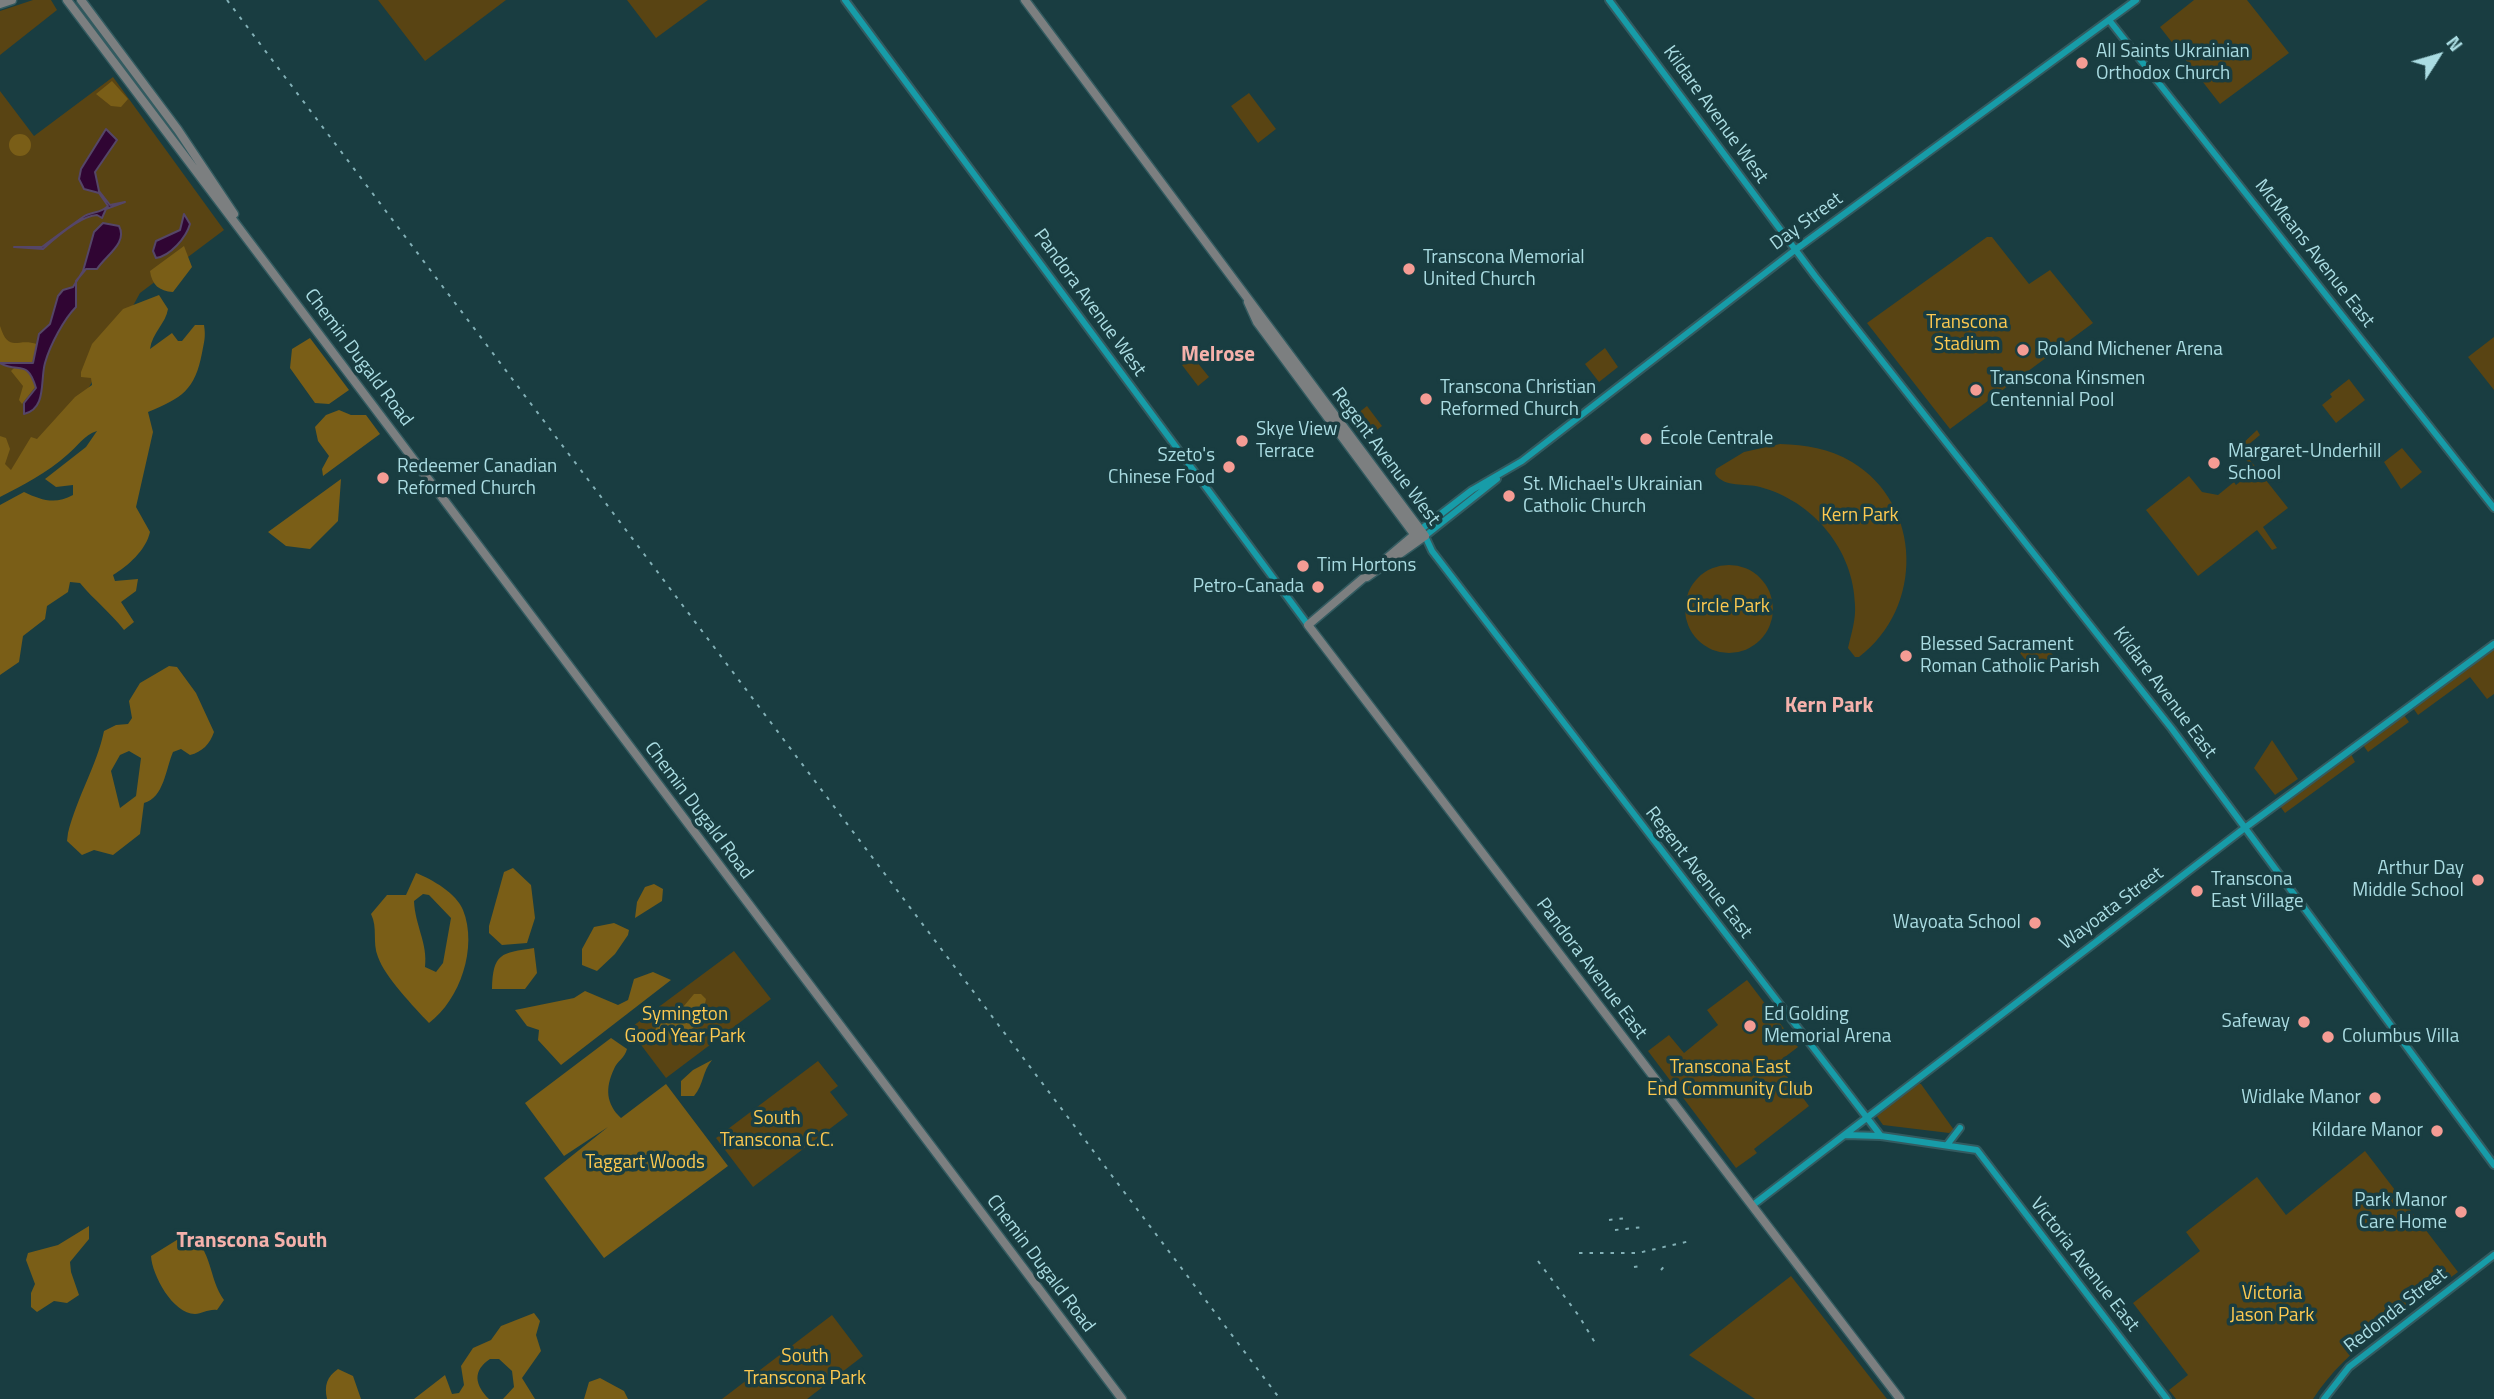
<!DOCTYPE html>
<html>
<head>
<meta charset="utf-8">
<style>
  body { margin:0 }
  #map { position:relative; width:2494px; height:1399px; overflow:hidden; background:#193d41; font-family:"Titillium Web",sans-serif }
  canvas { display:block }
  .north { position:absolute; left:2403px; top:21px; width:70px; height:70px; -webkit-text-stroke:5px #193d41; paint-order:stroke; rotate:53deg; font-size:19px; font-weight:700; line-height:28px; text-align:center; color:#aadce2 }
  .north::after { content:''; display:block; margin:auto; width:24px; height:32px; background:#aadce2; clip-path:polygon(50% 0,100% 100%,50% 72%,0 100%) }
</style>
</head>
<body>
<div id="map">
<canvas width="2494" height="1399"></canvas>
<div class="north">N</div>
</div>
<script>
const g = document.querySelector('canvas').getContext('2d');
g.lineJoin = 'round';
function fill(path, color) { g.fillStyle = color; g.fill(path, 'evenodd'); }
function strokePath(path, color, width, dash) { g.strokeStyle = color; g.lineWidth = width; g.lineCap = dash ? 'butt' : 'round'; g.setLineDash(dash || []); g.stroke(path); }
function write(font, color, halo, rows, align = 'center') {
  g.font = font + ' "Titillium Web",sans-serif'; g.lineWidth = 7; g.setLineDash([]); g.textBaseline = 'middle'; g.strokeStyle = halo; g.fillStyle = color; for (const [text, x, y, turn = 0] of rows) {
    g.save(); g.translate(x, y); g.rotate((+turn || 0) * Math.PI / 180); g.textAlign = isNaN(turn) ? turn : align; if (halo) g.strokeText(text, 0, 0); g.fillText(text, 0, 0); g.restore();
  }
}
fill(new Path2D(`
  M 33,0 L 51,0 L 57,10 L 0,55 L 0,11 Z
  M 378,0 L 506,0 L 425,61 Z
  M 627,0 L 708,0 L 656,38 Z
  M 2194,0 L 2247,0 L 2289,53 L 2220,104 L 2160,27 Z
  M 113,77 L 224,230 L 140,293 L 81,402 L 20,481 L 0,475 L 0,91 L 34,136 Z
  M 1249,93 L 1276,129 L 1258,143 L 1231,106 Z
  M 1987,237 L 1992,237 L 2029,284 L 2050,270 L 2093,323 L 1950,429 L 1867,323 Z
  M 2494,337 L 2494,390 L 2468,357 Z
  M 1605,348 L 1618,367 L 1599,382 L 1585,364 Z
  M 1193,357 L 1209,377 L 1198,386 L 1182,365 Z
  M 2349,379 L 2365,400 L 2336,423 L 2322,405 L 2332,397 L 2330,394 Z
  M 1367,406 L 1382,426 L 1363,440 L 1348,421 Z
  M 2257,430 L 2260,435 L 2242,450 L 2288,508 L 2263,527 L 2277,548 L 2272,550 L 2257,530 L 2198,576 L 2146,510 L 2189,476 L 2202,492 L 2218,495 L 2234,482 L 2236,485 L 2254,471 L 2238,448 Z
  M 1780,444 C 1806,445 1829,448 1852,462 C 1923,505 1924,608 1859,657 L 1855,657 L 1848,648 C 1851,634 1856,620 1855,605 C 1854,550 1813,501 1760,487 C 1745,483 1725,488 1715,474 L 1716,469 L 1744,452 Z
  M 2402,448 L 2422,472 L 2401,489 L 2384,462 Z
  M1685 609a44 44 0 1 1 88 0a44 44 0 1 1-88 0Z
  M 2040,638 L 2053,655 L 2034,671 L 2020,653 Z
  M 2494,649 L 2494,694 L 2487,699 L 2470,677 L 2418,715 L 2413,708 Z
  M 2404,715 L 2409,722 L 2368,752 L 2363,745 Z
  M 2272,740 L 2298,779 L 2275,795 L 2254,768 Z
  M 2351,754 L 2355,762 L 2285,813 L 2280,806 Z
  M 734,951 L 771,999 L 666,1078 L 629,1029 Z
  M 1747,980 L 1798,1047 L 1777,1063 L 1809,1106 L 1754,1149 L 1757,1153 L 1736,1168 L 1648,1051 L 1669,1035 L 1684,1053 L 1718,1025 L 1707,1010 Z
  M 818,1061 L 838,1086 L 830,1092 L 848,1115 L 753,1187 L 716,1138 Z
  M 1916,1083 L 1921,1084 L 1954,1130 L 1949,1133 L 1883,1125 L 1876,1115 Z
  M 2365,1151 L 2458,1272 C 2409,1310 2347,1346 2313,1399 L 2176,1399 L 2169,1390 L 2188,1375 L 2133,1303 L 2200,1251 L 2186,1232 L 2257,1177 L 2286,1215 Z
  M 1791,1276 L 1887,1399 L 1755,1399 L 1689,1355 Z
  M 832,1315 L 863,1356 L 807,1399 L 722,1399 Z`), '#594413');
fill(new Path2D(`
  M 112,81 L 128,99 L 121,107 L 111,106 L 96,94 Z
  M9 145a11 11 0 1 1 22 0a11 11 0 1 1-22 0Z
  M 184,246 L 192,267 L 173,292 C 159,291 152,285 150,271 Z
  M 159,295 L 168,309 C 166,323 152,333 150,349 L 172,333 L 178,341 L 182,341 L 195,325 L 204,325 C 206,337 204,342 202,353 C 195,390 182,398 148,412 L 153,432 L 136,507 L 150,532 C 146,550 128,566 113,575 L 115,581 L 138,579 L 136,591 L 121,602 L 134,622 L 124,630 C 111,613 94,600 80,583 L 70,582 L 68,592 L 47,606 L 45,619 L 23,636 L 19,662 L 0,675 L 0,505 L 24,492 C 41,500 55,505 73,495 L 73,485 L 56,487 L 45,479 L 86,447 L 97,431 C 84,435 77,447 67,455 C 47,473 23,485 0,497 L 0,436 L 6,438 L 10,449 L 5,464 L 11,470 L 31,437 L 37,439 L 75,397 L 92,385 L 91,378 L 81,377 L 81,372 L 92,344 L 123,309 Z
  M 0,326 C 9,354 17,337 37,344 L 32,364 L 0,363 Z
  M 310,338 L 349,390 L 329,404 L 315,403 L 290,368 L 292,349 Z
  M 15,367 L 30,370 L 36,386 L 22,404 L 19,400 L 23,386 L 11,371 Z
  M 339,410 L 351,415 L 366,415 L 380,434 L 323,476 L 322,469 L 329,456 L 318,441 L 315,427 L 326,415 Z
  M 341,479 L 338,521 L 310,549 L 286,546 L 268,532 Z
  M 169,666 L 177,667 L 196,693 L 214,732 C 210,744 202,752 190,755 L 181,749 L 173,752 C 166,768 164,798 144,803 L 140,834 L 113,855 L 94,850 L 82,855 L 67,841 L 68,833 C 77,797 97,765 104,731 L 116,725 L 128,724 L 132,718 L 129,701 L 140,683 ZM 129,751 L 141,758 L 136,796 L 120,808 L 111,771 L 120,755 Z
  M 513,868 L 531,885 L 535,918 L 527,943 L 502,945 L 489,933 L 489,926 L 504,872 Z
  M 416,873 C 432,879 457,894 463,910 C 478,947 460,1000 429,1023 C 414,1007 385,977 378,957 C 372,942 378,928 371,914 L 387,895 L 406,895 ZM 423,894 L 429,895 L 451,918 L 443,963 L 436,972 L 425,967 C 428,944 415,925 414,901 Z
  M 654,884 L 663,889 L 662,901 L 635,918 L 637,902 L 645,887 Z
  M 614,923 L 629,930 L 628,935 L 615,954 L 597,971 L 582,965 L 582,949 L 594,927 Z
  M 534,948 L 537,973 L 525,989 L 492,989 C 493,953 501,953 534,948 Z
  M 653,972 L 671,980 L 561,1065 L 538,1040 L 539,1030 L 527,1026 L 515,1010 L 574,998 L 585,991 L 618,1005 L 628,1000 L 634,979 Z
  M 694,994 L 701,994 L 706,999 C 701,1024 685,1046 657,1038 L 654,1034 L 657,1025 L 673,1019 Z
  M 611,1038 L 627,1049 C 625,1058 617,1061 614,1069 C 605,1088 606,1104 621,1118 L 666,1084 L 728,1166 L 604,1258 L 544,1178 L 608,1127 L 564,1156 L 525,1103 Z
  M 712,1060 C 702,1072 704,1084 694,1096 L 681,1096 L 681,1081 L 693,1070 Z
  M 89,1226 L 89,1239 L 70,1262 L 71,1272 L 79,1295 L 67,1303 L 54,1301 L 37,1312 L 31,1307 L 31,1293 L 35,1284 L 26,1260 L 28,1253 L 58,1245 Z
  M 188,1233 C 213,1249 208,1278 224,1300 L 217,1310 C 208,1309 202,1314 195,1314 C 173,1314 152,1275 151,1256 Z
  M 534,1313 L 540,1321 L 536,1335 L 541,1351 L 522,1378 L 535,1399 L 503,1399 L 514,1387 L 512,1371 L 499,1359 L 490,1359 C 472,1371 475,1385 489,1399 L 414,1399 L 445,1375 L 452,1394 L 459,1393 L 464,1385 L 461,1366 L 473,1348 L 491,1340 L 501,1326 Z
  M 338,1369 L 353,1376 L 361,1399 L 327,1399 C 324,1385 327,1377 338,1369 Z
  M 600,1378 L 624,1391 L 628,1399 L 584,1399 L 589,1382 Z`), '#7a5e17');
const water = new Path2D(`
  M 106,129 L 117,140 L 95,172 L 99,191 L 110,205 L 125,202 L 106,209 L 102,218 L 97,215 C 81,216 55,238 43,249 L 14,247 L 42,247 C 55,237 69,227 83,217 C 92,211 100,214 108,206 L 99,193 L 84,189 L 79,179 L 81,169 Z
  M 184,214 L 190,224 C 186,238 170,256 156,258 L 153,251 L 156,241 L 180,230 Z
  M 103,223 L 119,226 C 128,243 106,255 97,269 L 86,269 L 76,281 L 76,307 C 64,319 50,345 45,363 C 40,380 47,409 24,414 L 24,403 L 36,388 C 27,358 19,374 0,363 L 33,363 L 39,334 L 50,324 L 58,296 L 63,290 L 73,287 L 83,271 L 94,232 Z`);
fill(water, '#300533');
strokePath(water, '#554668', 2);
const minor = new Path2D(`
  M 845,0 L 1308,625
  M 1609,0 L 1815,276 L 2172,729 L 2494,1165
  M 2109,20 L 2494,508
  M 1497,479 L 1425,536 L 1432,551 L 1881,1136
  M 1420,530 L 1472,490 L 1522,461 L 1795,250 L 2136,0
  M 1845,1135 L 1881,1136 L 1977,1150 L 2167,1399
  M 1947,1145 L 1960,1128
  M 1753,1205 L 2246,827 L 2494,644
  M 2324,1399 L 2349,1367 L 2494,1255`);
const major = new Path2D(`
  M 67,0 L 1122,1399
  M 81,0 L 178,130 L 234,214
  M 1025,0 L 1425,536 L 1367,577
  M 0,4 L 12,0
  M 1248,302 L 1257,322 L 1417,538
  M 1420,530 L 1308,625 L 1900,1399`);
strokePath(minor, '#335b60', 10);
strokePath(major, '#335b60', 11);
strokePath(minor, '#179ca8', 6);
strokePath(major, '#7c7f80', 8);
strokePath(new Path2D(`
  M 227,0 L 1280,1399
  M 1609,1220 L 1627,1218
  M 1615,1230 L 1643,1227
  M 1579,1253 L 1638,1253 L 1690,1241
  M 1538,1261 L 1579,1316 L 1597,1346
  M 1634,1267 L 1641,1266
  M 1661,1270 L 1666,1264`), '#82b0b6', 2, [3.5, 7]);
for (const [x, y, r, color] of [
  [2082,63,7,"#f59c94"],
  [1409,269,7,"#f59c94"],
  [2023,350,7,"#f59c94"],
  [1976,390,7,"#f59c94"],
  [1426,399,7,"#f59c94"],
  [1646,439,7,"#f59c94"],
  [1242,441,7,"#f59c94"],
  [2214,463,7,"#f59c94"],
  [1229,467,7,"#f59c94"],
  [383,478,7,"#f59c94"],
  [1509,496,7,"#f59c94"],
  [1303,566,7,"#f59c94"],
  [1318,587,7,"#f59c94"],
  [1906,656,7,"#f59c94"],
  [2478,880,7,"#f59c94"],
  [2197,891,7,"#f59c94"],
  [2035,923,7,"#f59c94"],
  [2304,1022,7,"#f59c94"],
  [1750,1026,7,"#f59c94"],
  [2328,1037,7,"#f59c94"],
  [2375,1098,7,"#f59c94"],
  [2437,1131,7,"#f59c94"],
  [2461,1212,7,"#f59c94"]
]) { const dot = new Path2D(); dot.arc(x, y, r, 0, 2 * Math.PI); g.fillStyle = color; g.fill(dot); strokePath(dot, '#193d41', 2.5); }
write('19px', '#aadce2', '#193d41', [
  ["All Saints Ukrainian",2096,52],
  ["Orthodox Church",2096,74],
  ["Transcona Memorial",1423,258],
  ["United Church",1423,280],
  ["Roland Michener Arena",2037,350],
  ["Transcona Kinsmen",1990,379],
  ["Centennial Pool",1990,401],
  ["Transcona Christian",1440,388],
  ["Reformed Church",1440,410],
  ["Skye View",1256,430],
  ["Terrace",1256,452],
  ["École Centrale",1660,439],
  ["Margaret-Underhill",2228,452],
  ["School",2228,474],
  ["Szeto's",1215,456,"right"],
  ["Chinese Food",1215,478,"right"],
  ["Redeemer Canadian",397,467],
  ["Reformed Church",397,489],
  ["St. Michael's Ukrainian",1523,485],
  ["Catholic Church",1523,507],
  ["Tim Hortons",1317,566],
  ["Petro-Canada",1304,587,"right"],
  ["Blessed Sacrament",1920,645],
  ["Roman Catholic Parish",1920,667],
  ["Arthur Day",2464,869,"right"],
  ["Middle School",2464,891,"right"],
  ["Transcona",2211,880],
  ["East Village",2211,902],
  ["Wayoata School",2021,923,"right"],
  ["Ed Golding",1764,1015],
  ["Memorial Arena",1764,1037],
  ["Safeway",2290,1022,"right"],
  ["Columbus Villa",2342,1037],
  ["Widlake Manor",2361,1098,"right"],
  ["Kildare Manor",2423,1131,"right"],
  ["Park Manor",2447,1201,"right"],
  ["Care Home",2447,1223,"right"]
], 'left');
write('19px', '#aadce2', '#193d41', [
  ["Kildare Avenue West",1715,115,54],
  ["Day Street",1807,222,-36],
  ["McMeans Avenue East",2314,254,52],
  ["Pandora Avenue West",1089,303,54],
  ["Chemin Dugald Road",358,358,53],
  ["Regent Avenue West",1385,457,53],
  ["Kildare Avenue East",2164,693,53],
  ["Chemin Dugald Road",698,811,53],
  ["Regent Avenue East",1698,873,52],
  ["Wayoata Street",2112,909,-37],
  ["Pandora Avenue East",1591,969,53],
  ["Chemin Dugald Road",1040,1264,53],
  ["Victoria Avenue East",2084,1265,52],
  ["Redonda Street",2396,1311,-38]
]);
write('19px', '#fdc950', '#193d41', [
  ["Transcona",1967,323],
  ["Stadium",1967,345],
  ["Kern Park",1860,516],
  ["Circle Park",1728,607],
  ["Symington",685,1015],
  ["Good Year Park",685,1037],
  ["Transcona East",1730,1068],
  ["End Community Club",1730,1090],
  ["South",777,1119],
  ["Transcona C.C.",777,1141],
  ["Taggart Woods",645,1163],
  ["Victoria",2272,1294],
  ["Jason Park",2272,1316],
  ["South",805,1357],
  ["Transcona Park",805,1379]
]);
write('bold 21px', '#f5b1ab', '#193d41', [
  ["Melrose",1218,356],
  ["Kern Park",1829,707],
  ["Transcona South",252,1242]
]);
</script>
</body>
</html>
